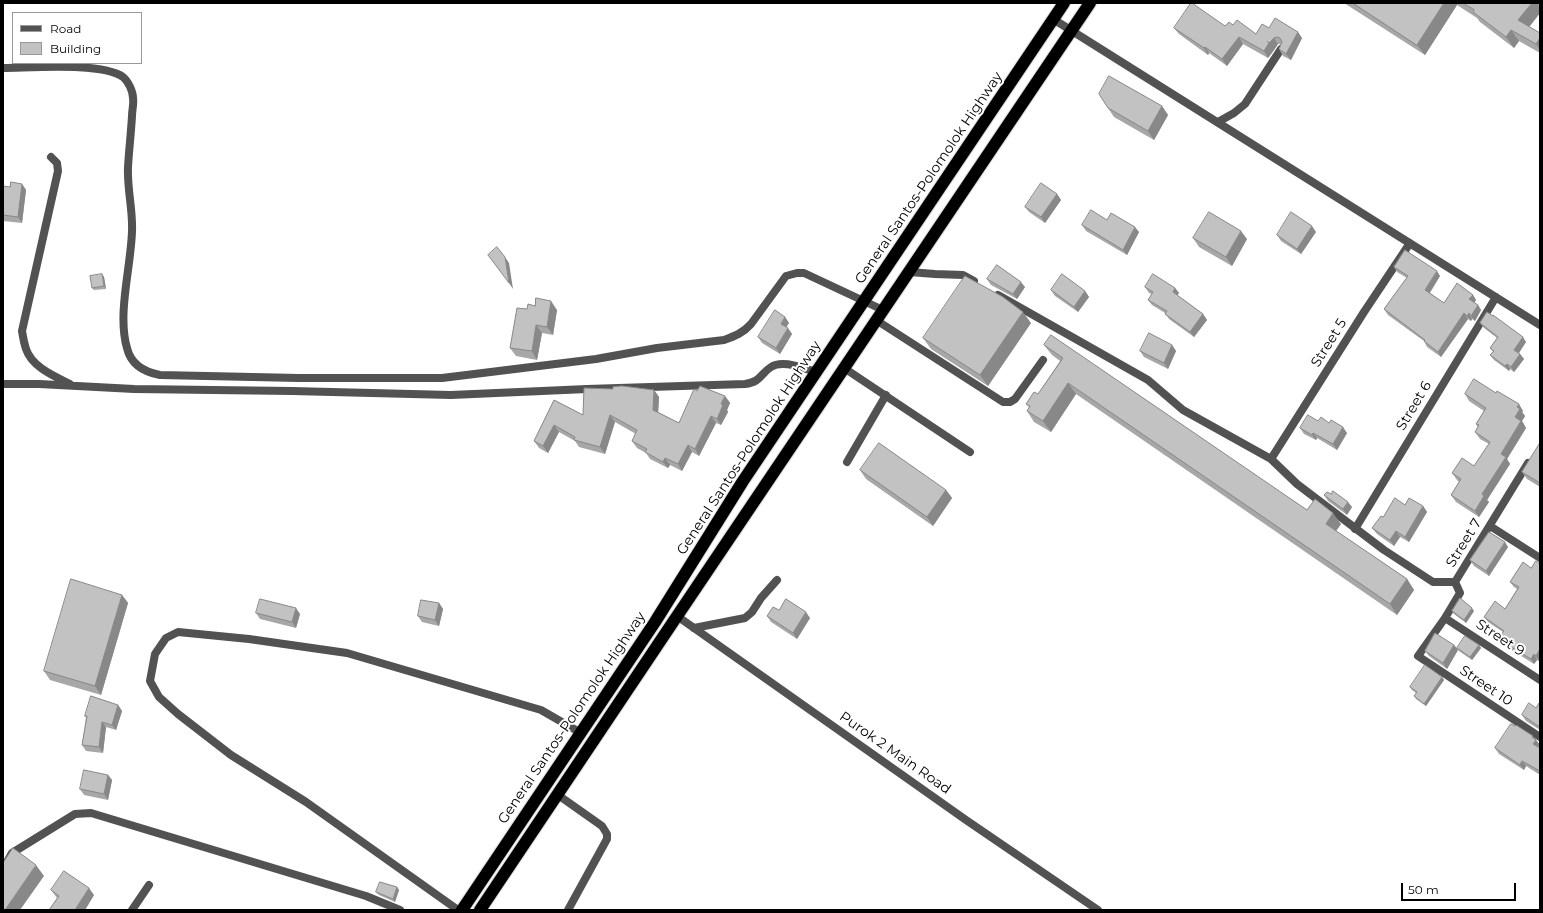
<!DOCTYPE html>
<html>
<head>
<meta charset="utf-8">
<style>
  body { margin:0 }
  #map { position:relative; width:1543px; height:913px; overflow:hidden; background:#fff; font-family:Montserrat,sans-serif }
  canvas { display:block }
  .frame { position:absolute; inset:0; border:4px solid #000; pointer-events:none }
  .legend { position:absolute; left:12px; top:12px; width:130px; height:52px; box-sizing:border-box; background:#fff; border:1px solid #999; margin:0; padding:5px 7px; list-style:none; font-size:12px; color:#000 }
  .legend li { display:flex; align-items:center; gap:8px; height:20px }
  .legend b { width:20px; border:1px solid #999 }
  .scale { position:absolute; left:1401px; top:883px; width:115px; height:18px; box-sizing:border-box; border:2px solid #000; border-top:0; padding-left:5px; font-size:12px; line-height:14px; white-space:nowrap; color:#000; -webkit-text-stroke:3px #fff; paint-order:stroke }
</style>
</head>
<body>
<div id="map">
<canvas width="1543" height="913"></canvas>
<div class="frame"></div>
<ul class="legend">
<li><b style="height:5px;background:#525252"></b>Road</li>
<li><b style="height:11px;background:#c2c2c2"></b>Building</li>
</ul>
<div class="scale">50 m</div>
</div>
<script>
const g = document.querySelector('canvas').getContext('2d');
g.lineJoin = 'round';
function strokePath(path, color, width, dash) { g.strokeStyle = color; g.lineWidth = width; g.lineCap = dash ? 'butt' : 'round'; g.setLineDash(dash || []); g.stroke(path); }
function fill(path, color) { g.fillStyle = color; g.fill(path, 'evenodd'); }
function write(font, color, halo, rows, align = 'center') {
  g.font = font + ' Montserrat,sans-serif'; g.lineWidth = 4; g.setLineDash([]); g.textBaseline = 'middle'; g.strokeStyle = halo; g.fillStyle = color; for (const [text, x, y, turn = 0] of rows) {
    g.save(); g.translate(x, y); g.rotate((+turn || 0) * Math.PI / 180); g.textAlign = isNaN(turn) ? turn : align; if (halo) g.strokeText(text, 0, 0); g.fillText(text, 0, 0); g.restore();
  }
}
const highway = new Path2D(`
  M 462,910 L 655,622 L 743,481 L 1064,3
  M 480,910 L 667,631 L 1090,3`);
strokePath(highway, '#dbdbdb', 14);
strokePath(new Path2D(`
  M 3,68 C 30,68 102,62 123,77 C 128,81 133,91 133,98 C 134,104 132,110 132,116 C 131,133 129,150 128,167 C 127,189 133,210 132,231 C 131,267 117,314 127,348 C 131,365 144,372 160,375 L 299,378 L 442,378 L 596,359 L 657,348 L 724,340 C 735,336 743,333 751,324 L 786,276 L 797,273 L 804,273 L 883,310
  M 1218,122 L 1234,113 L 1245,104 L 1281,49
  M 51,157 L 57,163 L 58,171 L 22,331 C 23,337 24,343 26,349 C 32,367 54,376 70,384
  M 876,320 L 1003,402 L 1010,402 L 1015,399 L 1043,360
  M 844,368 L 970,452
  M 3,384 L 39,384 L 134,389 L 292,391 L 451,395 L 587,389 L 745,384 C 761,382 760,374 771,367 C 783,359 804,369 817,372
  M 847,462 L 886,395
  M 694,628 L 745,618 L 752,612 L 761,598 L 777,580
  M 558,795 L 602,826 L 607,834 L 607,839 L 568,910
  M 3,869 L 12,853 L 75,814 L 91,813 L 366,896 L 400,910
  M 132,910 L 149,885
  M 458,910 L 306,802 L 231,755 L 178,714 L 159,697 L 150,681 L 155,654 L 166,638 L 178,632 L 249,639 L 347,653 L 541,710 L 581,733`), '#525252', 8);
strokePath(new Path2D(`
  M 1053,19 L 1540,325
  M 909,272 L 935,274 L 963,275 L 974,281
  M 998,295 L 1148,380 L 1183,410 L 1271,459 L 1297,484 L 1384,550 L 1433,582 L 1455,582
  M 1271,459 L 1364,312 L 1410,243
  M 1528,463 L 1455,582 L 1460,593 L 1445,618 L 1418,656 L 1540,737
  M 1490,526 L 1540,558
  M 1355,529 L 1496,297
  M 677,616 L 966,820 L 1098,910
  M 1445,618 L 1540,680`), '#525252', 8);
strokePath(highway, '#000', 12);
fill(new Path2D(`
  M 1344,3 L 1540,3 L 1540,13 L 1529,27 L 1540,33 L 1540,53 L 1519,41 L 1514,48 L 1480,22 L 1477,18 L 1457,5 L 1425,55 Z
  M 1233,25 L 1256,34 L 1269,28 L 1302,38 L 1291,60 L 1283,56 L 1279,49 L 1281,44 L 1278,44 L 1274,50 L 1273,49 L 1274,50 L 1268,58 L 1243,44 L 1227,66 L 1209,53 L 1208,55 L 1179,34 L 1174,28 L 1225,26 Z
  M 1162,106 L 1168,115 L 1154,140 L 1114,117 L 1108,108 Z
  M 22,184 L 26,190 L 22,223 L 3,221 L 3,186 L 10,187 Z
  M 1057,194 L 1061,200 L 1045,223 L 1029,212 L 1025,207 Z
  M 1107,220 L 1139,232 L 1127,255 L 1086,231 L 1082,225 Z
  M 1316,232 L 1301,254 L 1281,241 L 1277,235 Z
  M 1193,238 L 1247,239 L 1232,266 L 1199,247 Z
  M 1394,267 L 1440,276 L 1430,293 L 1444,303 L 1473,295 L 1476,300 L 1474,303 L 1478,305 L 1481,310 L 1475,321 L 1472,319 L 1471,321 L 1468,319 L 1441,357 L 1427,347 L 1424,341 L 1388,315 L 1384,309 L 1407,278 L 1397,272 Z
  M 102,274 L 104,277 L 106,289 L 94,290 L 92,288 Z
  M 987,279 L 1025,287 L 1017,299 L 991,285 Z
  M 1145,287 L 1175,288 L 1179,293 L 1177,295 L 1203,314 L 1207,320 L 1194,337 L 1169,319 L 1165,313 L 1152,305 L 1148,300 L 1152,294 L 1149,293 Z
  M 1051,290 L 1085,291 L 1089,297 L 1078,312 L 1055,296 Z
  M 527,309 L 557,310 L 553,335 L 542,333 L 537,360 L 516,356 L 510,348 Z
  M 785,317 L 789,323 L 786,327 L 792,334 L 780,354 L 762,343 L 758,337 Z
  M 1031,323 L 988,386 L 931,349 L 923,338 Z
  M 1480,323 L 1526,342 L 1519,353 L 1520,354 L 1524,359 L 1514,372 L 1510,369 L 1509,371 L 1494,360 L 1490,355 L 1493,352 L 1490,348 L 1497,338 L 1484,328 Z
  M 1044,345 L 1307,510 L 1341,524 L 1336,531 L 1407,579 L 1414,590 L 1397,615 L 1076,394 L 1051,432 L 1034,422 L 1027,411 L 1029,407 L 1026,404 L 1038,394 L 1060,361 L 1052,355 Z
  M 1172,345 L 1176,351 L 1168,369 L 1144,357 L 1140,351 Z
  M 613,389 L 654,390 L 659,397 L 658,412 L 679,423 L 697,391 L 725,396 L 730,403 L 727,410 L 728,412 L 721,425 L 716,423 L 699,456 L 692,452 L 682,471 L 670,465 L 668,468 L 650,459 L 646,453 L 637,448 L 632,441 L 636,434 L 615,422 L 605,454 L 579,447 L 575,441 L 559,432 L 548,453 L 539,448 L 534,441 L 554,400 L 583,415 Z
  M 1465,394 L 1523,411 L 1522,412 L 1525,416 L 1522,421 L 1526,428 L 1507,459 L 1510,464 L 1487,500 L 1489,502 L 1479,517 L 1456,502 L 1451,495 L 1459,482 L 1457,480 L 1452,473 L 1474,466 L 1489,444 L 1480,439 L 1475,432 L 1478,427 L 1476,424 L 1484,411 L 1469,401 Z
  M 1318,421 L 1347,433 L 1337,450 L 1317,438 L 1316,440 L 1304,434 L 1300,428 Z
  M 1540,443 L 1540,487 L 1527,479 L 1522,472 Z
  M 860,470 L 946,490 L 952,498 L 933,526 L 866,479 Z
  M 1331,494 L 1352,507 L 1347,515 L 1328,501 L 1324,495 Z
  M 1405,505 L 1423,506 L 1427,512 L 1409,542 L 1400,537 L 1394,546 L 1377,534 L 1372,528 L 1383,517 Z
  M 1508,547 L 1489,576 L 1474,566 L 1470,560 Z
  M 1523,562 L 1539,661 L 1537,660 L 1534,664 L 1502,644 L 1498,639 L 1503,632 L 1488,622 L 1484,617 L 1505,609 L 1517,589 L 1514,587 L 1510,582 Z
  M 122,595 L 128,603 L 101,695 L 50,680 L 44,671 Z
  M 439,603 L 443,609 L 439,626 L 422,622 L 418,616 Z
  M 779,610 L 810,618 L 797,639 L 771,622 L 767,616 Z
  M 1452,611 L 1474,611 L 1466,623 L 1454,614 Z
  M 256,613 L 300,614 L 296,628 L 260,619 Z
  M 1454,645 L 1458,650 L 1447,669 L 1429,656 L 1425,651 Z
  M 1479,645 L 1481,648 L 1472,660 L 1459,651 L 1457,648 Z
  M 1442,677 L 1444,680 L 1426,706 L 1416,699 L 1414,696 L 1416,693 L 1412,690 L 1410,687 Z
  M 1540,704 L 1540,730 L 1526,721 L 1522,715 L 1536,708 Z
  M 118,705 L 122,711 L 116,730 L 106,727 L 103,753 L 86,751 L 82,745 L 86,718 L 85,716 Z
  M 1515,726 L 1535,739 L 1540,745 L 1538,747 L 1540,748 L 1540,775 L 1526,766 L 1524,770 L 1499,754 L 1495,748 Z
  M 108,775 L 112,780 L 108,800 L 84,795 L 80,789 Z
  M 397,887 L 399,890 L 395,902 L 379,895 L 376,892 Z
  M 51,890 L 94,895 L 85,910 L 49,910 L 57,898 Z`), '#a7a7a7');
fill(new Path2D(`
  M 1444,3 L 1456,3 L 1457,5 L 1425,55 L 1417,45 Z
  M 1532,3 L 1537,3 L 1540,7 L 1540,13 L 1526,31 L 1518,20 Z
  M 1511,30 L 1519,41 L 1514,48 L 1506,37 Z
  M 1298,32 L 1302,38 L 1291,60 L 1286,54 Z
  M 1239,37 L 1243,44 L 1227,66 L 1222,59 Z
  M 1274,38 L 1278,44 L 1274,50 L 1269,43 Z
  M 1540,38 L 1540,50 L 1536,44 Z
  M 1269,43 L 1274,50 L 1268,58 L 1264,51 Z
  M 1205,47 L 1209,53 L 1208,55 L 1204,48 Z
  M 1162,106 L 1168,115 L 1154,140 L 1148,131 Z
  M 22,184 L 26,190 L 22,223 L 18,217 Z
  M 1057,194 L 1061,200 L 1045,223 L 1041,217 Z
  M 1312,226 L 1316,232 L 1301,254 L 1297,249 Z
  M 1135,227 L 1139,232 L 1127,255 L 1123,250 Z
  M 1241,231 L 1247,239 L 1232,266 L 1226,257 Z
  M 505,257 L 509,263 L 513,289 L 509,283 Z
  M 1437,271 L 1440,276 L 1428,295 L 1425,290 Z
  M 102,274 L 104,277 L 106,289 L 104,286 Z
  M 1021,282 L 1025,287 L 1017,299 L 1013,294 Z
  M 1175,288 L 1179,293 L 1176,297 L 1173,292 Z
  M 1085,291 L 1089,297 L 1078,312 L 1074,307 Z
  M 1473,295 L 1476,300 L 1473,304 L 1469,299 Z
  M 551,301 L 557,310 L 553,335 L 547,327 Z
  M 1478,305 L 1481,310 L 1475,321 L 1471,316 Z
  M 1023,312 L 1031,323 L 988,386 L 980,375 Z
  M 1464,313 L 1468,319 L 1441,357 L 1438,352 Z
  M 1469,313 L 1472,319 L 1471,321 L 1467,316 Z
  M 1203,314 L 1207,320 L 1194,337 L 1190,332 Z
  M 785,317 L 789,323 L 785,329 L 781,324 Z
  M 536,325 L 542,333 L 537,360 L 532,351 Z
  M 788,328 L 792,334 L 780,354 L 776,348 Z
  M 1523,337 L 1526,342 L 1518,354 L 1514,350 Z
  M 1172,345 L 1176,351 L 1168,369 L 1164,363 Z
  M 1520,354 L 1524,359 L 1514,372 L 1511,367 Z
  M 1507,364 L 1510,369 L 1509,371 L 1505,366 Z
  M 1068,383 L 1076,394 L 1051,432 L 1043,421 Z
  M 654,390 L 659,397 L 658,416 L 653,410 Z
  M 725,396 L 730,403 L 727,410 L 728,412 L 721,425 L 717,419 L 721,404 Z
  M 1519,404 L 1523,411 L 1522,412 L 1525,416 L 1522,421 L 1526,428 L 1507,459 L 1510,464 L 1487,500 L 1489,502 L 1479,517 L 1475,511 L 1501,454 L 1515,417 L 1517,407 Z
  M 610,415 L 615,422 L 605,454 L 600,447 Z
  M 711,416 L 716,423 L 699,456 L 695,449 Z
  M 554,425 L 559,432 L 548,453 L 543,446 Z
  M 1343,427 L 1347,433 L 1337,450 L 1333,444 Z
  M 1313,433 L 1317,438 L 1316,440 L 1312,435 Z
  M 688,445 L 692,452 L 682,471 L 678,464 Z
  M 665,458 L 670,465 L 668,468 L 663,462 Z
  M 946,490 L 952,498 L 933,526 L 927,517 Z
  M 1348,502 L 1352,507 L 1347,515 L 1343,509 Z
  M 1423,506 L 1427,512 L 1409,542 L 1405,537 Z
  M 1333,513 L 1341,524 L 1334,534 L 1326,524 Z
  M 1396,531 L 1400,537 L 1394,546 L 1390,540 Z
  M 1505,542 L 1508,547 L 1489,576 L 1486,571 Z
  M 1407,579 L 1414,590 L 1397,615 L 1390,604 Z
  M 122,595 L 128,603 L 101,695 L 95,686 Z
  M 439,603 L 443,609 L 439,626 L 435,620 Z
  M 296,608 L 300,614 L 296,628 L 292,622 Z
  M 1472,608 L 1474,611 L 1466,623 L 1464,620 Z
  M 806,612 L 810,618 L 797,639 L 793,633 Z
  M 1454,645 L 1458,650 L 1447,669 L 1443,663 Z
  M 1479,645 L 1481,648 L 1472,660 L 1470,657 Z
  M 1540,649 L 1540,660 L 1539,661 L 1536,656 Z
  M 1534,654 L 1537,660 L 1534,664 L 1531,659 Z
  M 1442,677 L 1444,680 L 1426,706 L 1424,704 Z
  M 118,705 L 122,711 L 116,730 L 112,725 Z
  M 102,722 L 106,727 L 103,753 L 99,747 Z
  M 1533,736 L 1540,745 L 1537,750 L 1533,744 L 1532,737 Z
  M 1522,761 L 1526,766 L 1524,770 L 1520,765 Z
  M 108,775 L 112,780 L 108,800 L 104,794 Z
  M 36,865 L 44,876 L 20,910 L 5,910 Z
  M 397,887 L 399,890 L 395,902 L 393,899 Z
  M 89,888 L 94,895 L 85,910 L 75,910 Z`), '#888');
const building = new Path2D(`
  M 1191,3 L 1192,3 L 1225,26 L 1229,22 L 1233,25 L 1237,20 L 1256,34 L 1262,24 L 1269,28 L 1275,18 L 1298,32 L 1286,54 L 1279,49 L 1282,42 L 1280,38 L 1277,37 L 1274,38 L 1269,43 L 1267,41 L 1269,43 L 1264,51 L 1239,37 L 1222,59 L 1205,47 L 1204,48 L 1174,28 Z
  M 1353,3 L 1444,3 L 1417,45 Z
  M 1463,3 L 1532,3 L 1518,20 L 1540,33 L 1540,38 L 1536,44 L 1511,30 L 1506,37 L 1473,12 L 1474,10 Z
  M 1109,76 L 1162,106 L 1148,131 L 1108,108 L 1099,94 Z
  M 11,182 L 22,184 L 18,217 L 3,215 L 3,186 L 10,187 Z
  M 1041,183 L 1057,194 L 1041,217 L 1025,207 Z
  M 1091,210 L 1107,220 L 1111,213 L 1135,227 L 1123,250 L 1082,225 Z
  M 1209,212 L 1241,231 L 1226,257 L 1193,238 Z
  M 1291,212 L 1312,226 L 1297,249 L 1277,235 Z
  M 497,247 L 505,257 L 509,283 L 488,255 Z
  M 1405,250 L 1437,271 L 1425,290 L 1444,303 L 1457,283 L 1473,295 L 1469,299 L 1478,305 L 1471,316 L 1469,313 L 1467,316 L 1464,313 L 1438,352 L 1424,341 L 1425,340 L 1384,309 L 1408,276 L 1394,267 Z
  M 997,265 L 1021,282 L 1013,294 L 987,279 Z
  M 102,274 L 104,286 L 92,288 L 90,276 Z
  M 1062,274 L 1085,291 L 1074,307 L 1051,290 Z
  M 1153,274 L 1175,288 L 1173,292 L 1203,314 L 1190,332 L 1165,314 L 1167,311 L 1148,300 L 1153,292 L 1145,287 Z
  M 965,276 L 1003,297 L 1023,312 L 980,375 L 923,338 Z
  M 536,298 L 551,301 L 547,327 L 536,325 L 532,351 L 510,348 L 517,308 L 527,309 L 528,304 L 535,306 Z
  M 775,310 L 785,317 L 781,324 L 788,328 L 776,348 L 758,337 Z
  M 1487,312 L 1493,316 L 1493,315 L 1523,337 L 1514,350 L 1520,354 L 1511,367 L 1507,364 L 1505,366 L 1490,355 L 1494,351 L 1490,348 L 1498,337 L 1480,323 Z
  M 1149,333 L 1172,345 L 1164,363 L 1140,351 Z
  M 1051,335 L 1307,510 L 1315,499 L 1333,513 L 1326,524 L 1407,579 L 1390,604 L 1068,383 L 1043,421 L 1027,411 L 1030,406 L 1026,404 L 1034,392 L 1038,394 L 1063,358 L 1044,345 Z
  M 1474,379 L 1496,393 L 1497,391 L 1519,404 L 1517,407 L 1520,409 L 1515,417 L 1521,421 L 1501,454 L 1506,457 L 1482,494 L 1484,496 L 1475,511 L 1451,495 L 1461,479 L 1452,473 L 1462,458 L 1474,466 L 1490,442 L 1475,432 L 1479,425 L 1476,424 L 1486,408 L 1465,394 Z
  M 622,386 L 654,390 L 653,410 L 679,423 L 694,389 L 697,391 L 700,386 L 725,396 L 721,404 L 723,405 L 717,419 L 711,416 L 695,449 L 688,445 L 678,464 L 665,458 L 663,462 L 645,452 L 647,449 L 632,441 L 637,430 L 610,415 L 600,447 L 574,440 L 575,437 L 554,425 L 543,446 L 534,441 L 554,400 L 583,415 L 584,388 L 613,389 L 613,387 Z
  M 1308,415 L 1318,421 L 1321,417 L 1329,423 L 1331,420 L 1343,427 L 1333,444 L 1313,433 L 1312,435 L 1300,428 Z
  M 879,443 L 946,490 L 927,517 L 860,470 Z
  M 1540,443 L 1540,483 L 1522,472 Z
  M 1333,491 L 1348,502 L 1343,509 L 1324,495 L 1327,492 L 1331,494 Z
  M 1395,498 L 1405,505 L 1409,498 L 1423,506 L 1405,537 L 1396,531 L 1390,540 L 1372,528 L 1381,516 L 1383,517 Z
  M 1489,532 L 1505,542 L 1486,571 L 1470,560 Z
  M 1536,561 L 1540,564 L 1540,649 L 1536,656 L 1534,654 L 1531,659 L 1498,639 L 1504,631 L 1484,617 L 1495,601 L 1505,609 L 1519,587 L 1510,582 L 1523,562 L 1531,568 Z
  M 71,579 L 122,595 L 95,686 L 44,671 Z
  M 1460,598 L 1472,608 L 1464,620 L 1452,611 Z
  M 260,599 L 296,608 L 292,622 L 256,613 Z
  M 786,599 L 806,612 L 793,633 L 767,616 L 773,607 L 779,610 Z
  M 421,600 L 439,603 L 435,620 L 418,616 Z
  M 1435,633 L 1454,645 L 1443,663 L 1425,651 Z
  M 1465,636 L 1479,645 L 1470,657 L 1457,648 Z
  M 1425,665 L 1442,677 L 1424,704 L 1414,696 L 1417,692 L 1410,687 Z
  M 91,696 L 118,705 L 112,725 L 102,722 L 99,747 L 82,745 L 87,716 L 85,716 Z
  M 1529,703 L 1536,708 L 1539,703 L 1540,704 L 1540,724 L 1538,726 L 1522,715 Z
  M 1511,724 L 1515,726 L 1516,725 L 1533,736 L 1532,737 L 1536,740 L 1533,744 L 1540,748 L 1540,771 L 1522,761 L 1520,765 L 1495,748 Z
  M 84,770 L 108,775 L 104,794 L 80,789 Z
  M 13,848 L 36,865 L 5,910 L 3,910 L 3,863 Z
  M 64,871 L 89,888 L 75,910 L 49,910 L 59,896 L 51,890 Z
  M 380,882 L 397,887 L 393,899 L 376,892 Z`);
fill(building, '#c2c2c2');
strokePath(building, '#888', 1);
write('14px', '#000', '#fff', [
  ["General Santos-Polomolok Highway",929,178,-56],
  ["Street 5",1329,343,-58],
  ["Street 6",1414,406,-59],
  ["General Santos-Polomolok Highway",749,448,-57],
  ["Street 7",1464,543,-58],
  ["Street 9",1500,638,33],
  ["Street 10",1486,686,34],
  ["General Santos-Polomolok Highway",572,718,-56],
  ["Purok 2 Main Road",895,753,35]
]);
</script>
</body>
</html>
